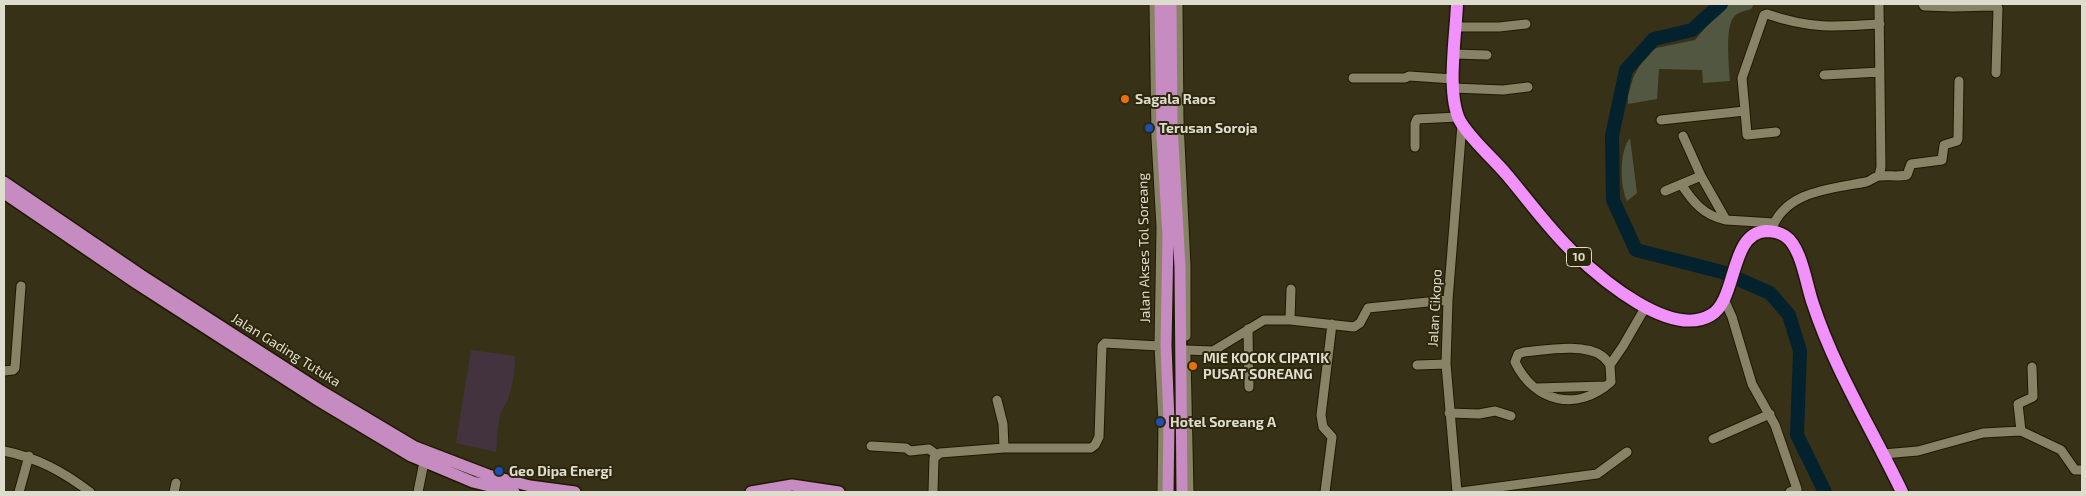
<!DOCTYPE html>
<html>
<head>
<meta charset="utf-8">
<style>
  body { margin:0 }
  #map { position:relative; width:2086px; height:496px; overflow:hidden; background:#373217; font-family:"Exo 2",sans-serif }
  canvas { display:block }
  .frame { position:absolute; inset:0; border:5px solid #dedccc; pointer-events:none }
</style>
</head>
<body>
<div id="map">
<canvas width="2086" height="496"></canvas>
<div class="frame"></div>
</div>
<script>
const g = document.querySelector('canvas').getContext('2d');
g.lineJoin = 'round';
function fill(path, color) { g.fillStyle = color; g.fill(path, 'evenodd'); }
function strokePath(path, color, width, dash) { g.strokeStyle = color; g.lineWidth = width; g.lineCap = dash ? 'butt' : 'round'; g.setLineDash(dash || []); g.stroke(path); }
function write(font, color, halo, rows, align = 'center') {
  g.font = font + ' "Exo 2",sans-serif'; g.lineWidth = 4; g.setLineDash([]); g.textBaseline = 'middle'; g.strokeStyle = halo; g.fillStyle = color; for (const [text, x, y, turn = 0] of rows) {
    g.save(); g.translate(x, y); g.rotate((+turn || 0) * Math.PI / 180); g.textAlign = isNaN(turn) ? turn : align; if (halo) g.strokeText(text, 0, 0); g.fillText(text, 0, 0); g.restore();
  }
}
fill(new Path2D(`
  M 471,350 L 515,356 L 514,376 L 508,400 L 501,412 L 498,427 L 496,452 L 456,443 Z`), '#43333f');
fill(new Path2D(`
  M 1729,4 L 1754,4 L 1751,9 C 1745,11 1737,12 1733,18 C 1725,30 1729,66 1730,81 L 1703,83 L 1702,70 L 1659,69 L 1657,99 L 1628,104 L 1628,96 L 1633,78 L 1646,53 L 1656,48 L 1695,40 L 1711,21 Z
  M 1630,138 L 1637,193 L 1627,201 C 1620,186 1619,151 1630,138 Z`), '#525741');
strokePath(new Path2D(`
  M 1721,4 L 1692,30 L 1654,39 L 1626,70 L 1612,136 L 1613,200 L 1636,250 L 1722,272 L 1770,293 L 1789,315 L 1800,351 L 1797,435 L 1825,492`), '#04222d', 14);
const minor = new Path2D(`
  M 1154,4 L 1156,138 L 1161,227 L 1159,346 L 1163,422 L 1162,492
  M 1178,4 L 1179,122 L 1186,266 L 1186,336
  M 1923,4 L 1924,6 L 1953,7
  M 1953,4 L 1953,7 L 1994,6 L 1998,8 L 1996,73
  M 1456,27 L 1499,27 L 1526,24
  M 1454,54 L 1487,55
  M 1824,75 L 1880,72
  M 1353,78 L 1405,78 L 1409,76 L 1453,79
  M 1453,88 L 1503,90 L 1528,87
  M 1745,111 L 1742,78 L 1764,15 L 1767,14 C 1810,29 1836,27 1880,24
  M 1661,120 L 1745,111 L 1747,135 L 1776,132
  M 1683,136 L 1701,176 L 1726,220 L 1774,223
  M 1415,147 L 1415,124 L 1417,119 L 1458,117
  M 1879,176 L 1881,167 L 1879,4
  M 1681,184 C 1693,202 1704,216 1726,220
  M 1665,191 L 1701,176
  M 1771,231 C 1784,191 1830,189 1866,182 C 1871,181 1875,176 1880,176 C 1888,175 1898,177 1907,175 L 1911,164 L 1942,160 L 1944,145 L 1957,141 L 1958,139 L 1959,81
  M 1724,299 L 1732,317 L 1752,384 L 1775,425 L 1797,489 L 1790,492
  M 1290,320 L 1291,289
  M 1248,329 L 1249,387
  M 1186,350 L 1213,351 L 1264,320 L 1290,320 L 1354,327 L 1360,323 L 1368,308 L 1448,300
  M 1186,356 L 1189,492
  M 1417,365 L 1446,364
  M 1610,365 C 1608,362 1605,358 1602,356 C 1584,343 1546,350 1524,352 L 1518,354 L 1515,362 C 1535,403 1577,412 1611,382 L 1610,365 L 1623,346 L 1645,308
  M 4,371 L 13,370 L 15,368 L 21,286
  M 1536,388 L 1606,386
  M 997,400 L 1003,424 L 1004,448
  M 1449,413 L 1479,414 L 1495,411 L 1511,416
  M 2021,431 L 2018,404 L 2033,397 L 2032,367
  M 1713,439 L 1770,414
  M 871,446 L 906,448 L 910,451 L 929,449 L 937,455
  M 4,451 C 38,458 62,471 90,492
  M 1883,454 L 1918,451 L 1983,433 L 2021,431 L 2061,450 L 2075,470 L 2082,470
  M 19,492 L 29,456
  M 174,492 L 176,483
  M 418,492 L 424,462
  M 933,492 L 934,458 L 940,453 L 1004,448 L 1091,448 L 1095,445 L 1099,437 L 1102,346 L 1105,343 L 1159,346
  M 1325,492 L 1332,437 L 1323,427 L 1321,415 L 1332,324
  M 1457,492 L 1446,364 L 1448,300 L 1462,124
  M 1461,492 L 1597,474 L 1627,452`);
const major = new Path2D(`
  M 1160,4 L 1162,136 L 1168,236 L 1166,346 L 1169,421 L 1168,492
  M 1171,4 L 1172,125 L 1180,267 L 1182,492
  M 4,182 L 141,275 L 321,391 L 415,447 L 488,475 L 530,486 L 575,492
  M 4,193 L 136,283 L 316,399 L 411,456 L 473,482 L 514,492
  M 751,492 L 792,485 L 839,492`);
const highway = new Path2D(`
  M 1457,4 C 1456,35 1446,94 1460,121 C 1471,140 1493,158 1507,175 C 1529,201 1549,229 1574,253 C 1601,279 1671,339 1711,315 C 1738,299 1729,233 1766,231 C 1773,231 1779,232 1785,236 C 1802,247 1806,285 1813,304 C 1835,371 1872,429 1902,492`);
strokePath(minor, '#1e1901', 11);
strokePath(major, '#1e1901', 14);
strokePath(highway, '#1e1901', 15);
strokePath(minor, '#888366', 9);
strokePath(major, '#c68bc0', 11);
strokePath(highway, '#f091fc', 12);
for (const [x, y, r, color] of [
  [1125,99,5,"#e8710a"],
  [1149,128,5,"#1a4fb4"],
  [1193,366,5,"#e8710a"],
  [1160,422,5,"#1a4fb4"],
  [499,471,5,"#1a4fb4"]
]) { const dot = new Path2D(); dot.arc(x, y, r, 0, 2 * Math.PI); g.fillStyle = color; g.fill(dot); strokePath(dot, '#2d280d', 2); }
for (const [x, y, w] of [
  [1579,257,25]
]) { const box = new Path2D(); box.roundRect(x - w / 2, y - 9.5, w, 19, 4); g.fillStyle = '#2d280d'; g.fill(box); strokePath(box, '#dedccc', 1); }
write('bold 12px', '#dedccc', null, [
  ["10",1579,257]
]);
write('bold 14px', '#dedccc', '#2d280d', [
  ["Sagala Raos",1135,99],
  ["Terusan Soroja",1159,128],
  ["MIE KOCOK CIPATIK",1203,358],
  ["PUSAT SOREANG",1203,374],
  ["Hotel Soreang A",1170,422],
  ["Geo Dipa Energi",509,471]
], 'left');
write('14px', '#dedccc', '#2d280d', [
  ["Jalan Akses Tol Soreang",1144,248,-91],
  ["Jalan Cikopo",1435,308,-87],
  ["Jalan Gading Tutuka",286,350,32]
]);
</script>
</body>
</html>
